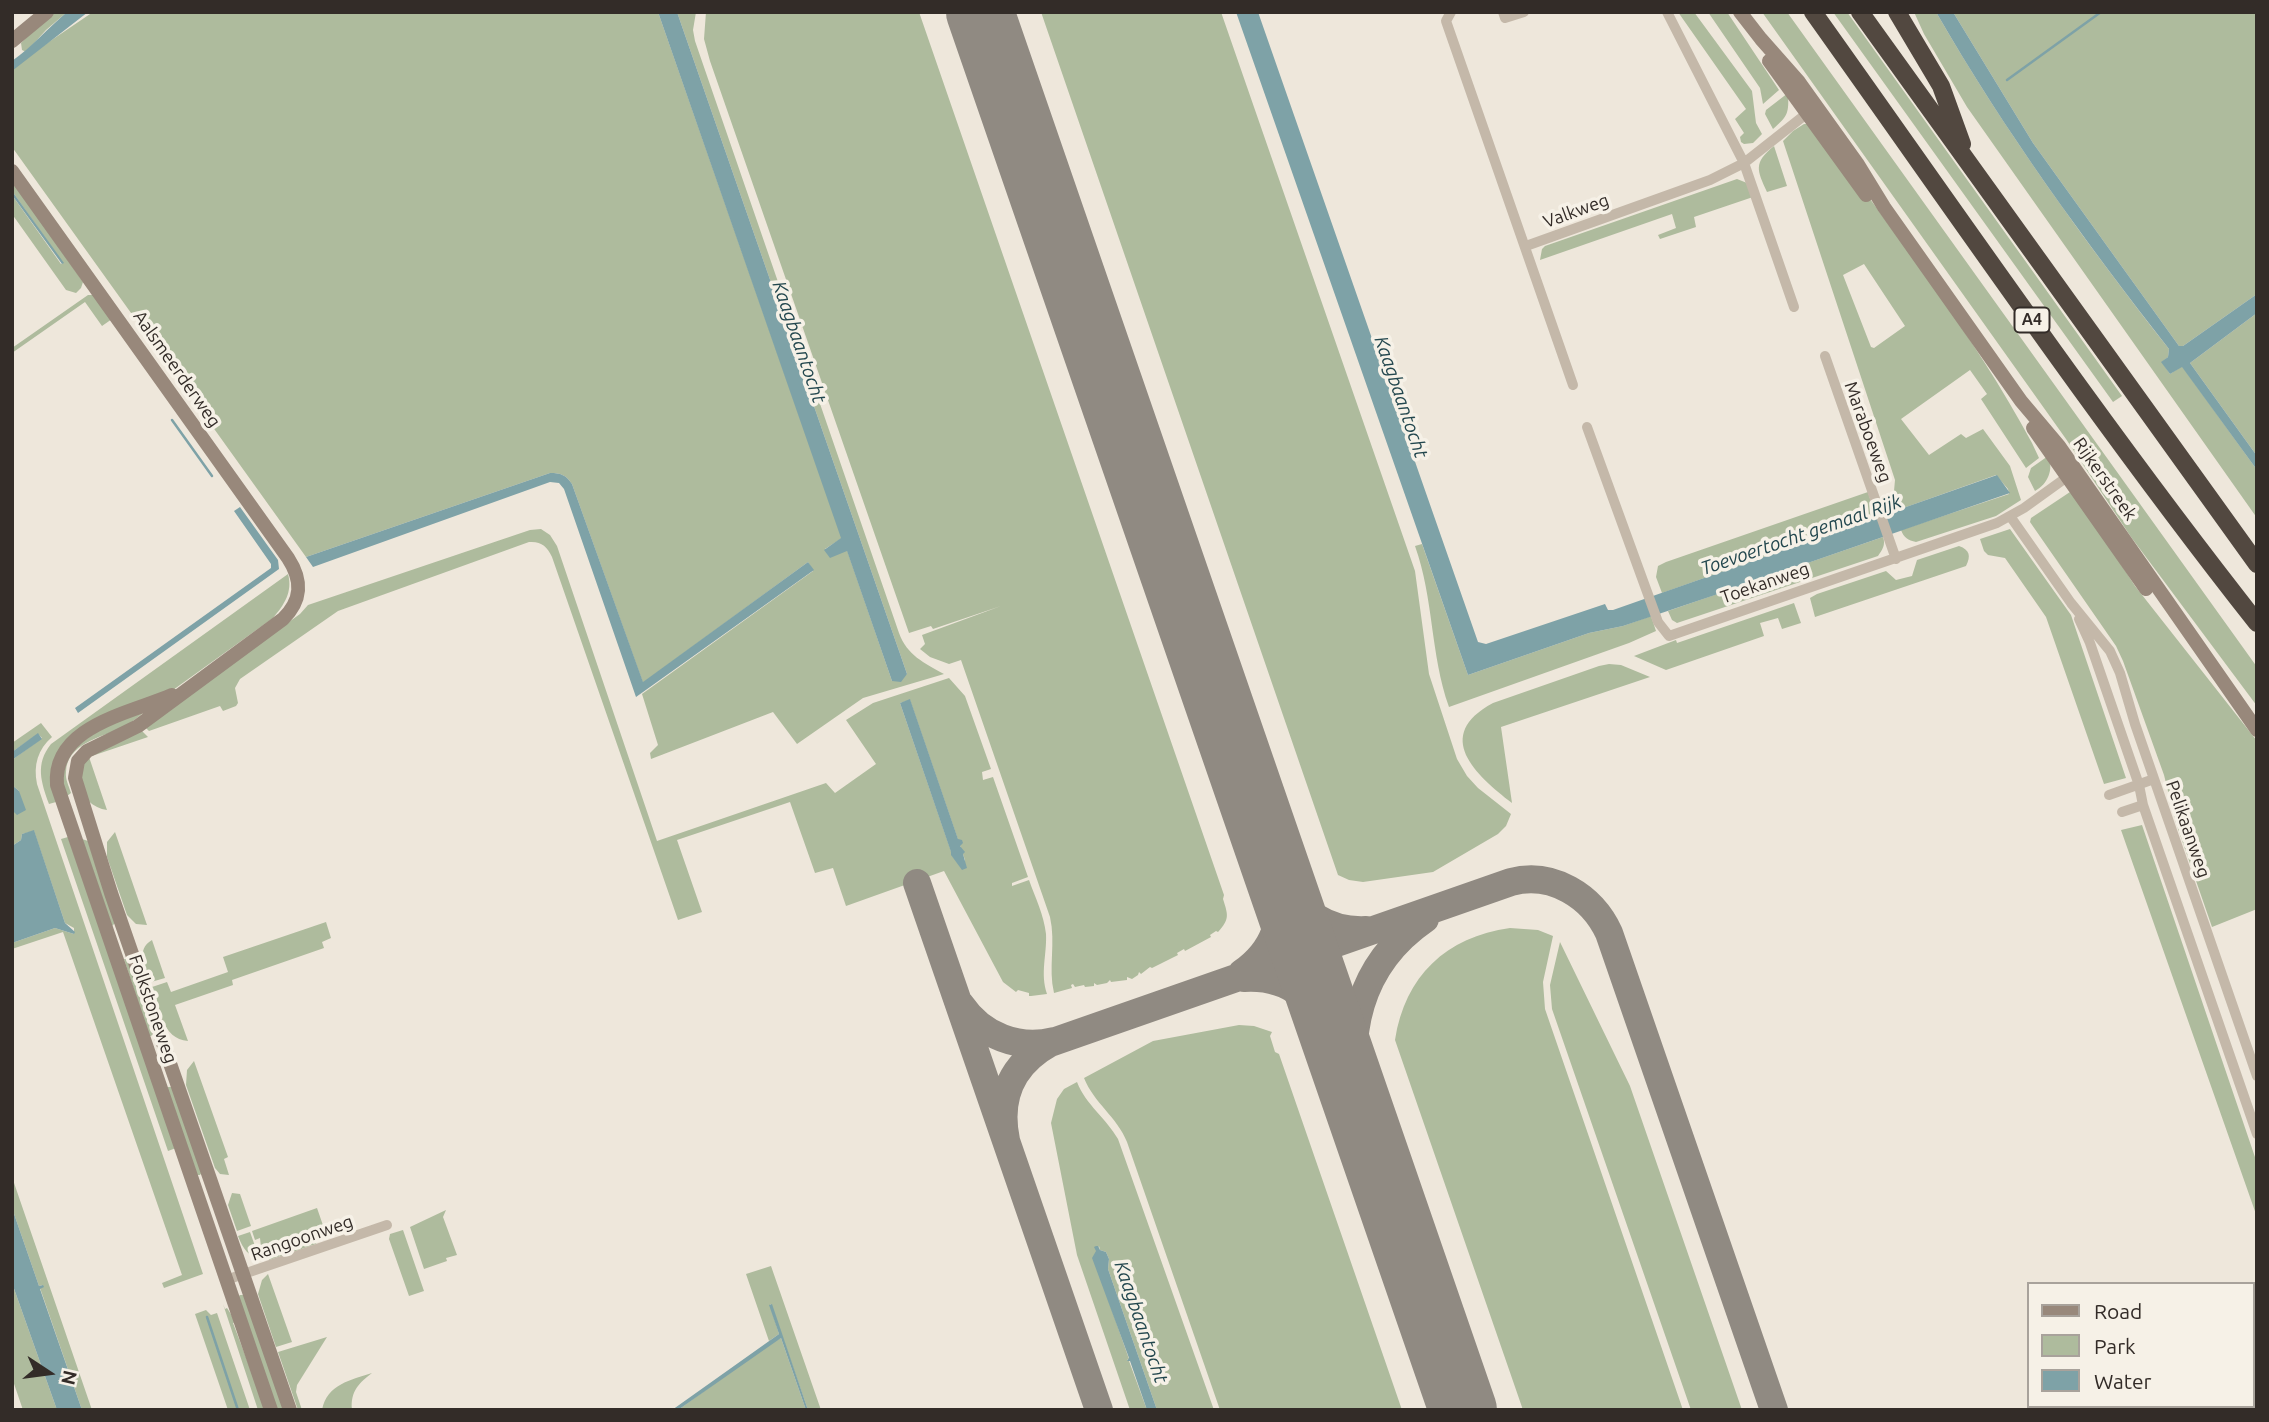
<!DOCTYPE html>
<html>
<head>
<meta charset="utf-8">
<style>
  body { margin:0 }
  #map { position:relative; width:2269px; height:1422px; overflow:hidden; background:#eee7db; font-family:Ubuntu,sans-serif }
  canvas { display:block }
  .frame { position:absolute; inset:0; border:14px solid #332c28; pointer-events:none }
  .legend { position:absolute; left:2027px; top:1282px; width:228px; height:126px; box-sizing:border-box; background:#f6f1e7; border:2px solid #a8a29b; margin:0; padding:9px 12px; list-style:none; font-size:21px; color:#332c28 }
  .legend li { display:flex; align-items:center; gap:14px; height:35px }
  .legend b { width:35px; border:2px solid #a8a29b }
  .north { position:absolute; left:14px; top:1338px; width:70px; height:70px; -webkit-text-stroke:5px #f6f1e7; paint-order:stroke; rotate:103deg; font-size:19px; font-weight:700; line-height:28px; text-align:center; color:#332c28 }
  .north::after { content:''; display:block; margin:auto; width:24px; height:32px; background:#332c28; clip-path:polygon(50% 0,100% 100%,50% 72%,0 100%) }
</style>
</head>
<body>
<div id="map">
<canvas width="2269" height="1422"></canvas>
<div class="frame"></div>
<ul class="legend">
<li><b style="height:9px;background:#98887b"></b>Road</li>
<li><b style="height:19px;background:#aebb9d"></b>Park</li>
<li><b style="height:19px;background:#7ea2a7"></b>Water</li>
</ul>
<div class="north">N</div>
</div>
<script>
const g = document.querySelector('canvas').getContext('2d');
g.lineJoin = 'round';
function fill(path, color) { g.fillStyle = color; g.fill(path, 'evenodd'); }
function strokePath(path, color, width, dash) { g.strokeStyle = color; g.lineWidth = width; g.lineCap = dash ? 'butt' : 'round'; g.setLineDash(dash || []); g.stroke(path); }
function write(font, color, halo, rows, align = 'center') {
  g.font = font + ' Ubuntu,sans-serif'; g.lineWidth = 7; g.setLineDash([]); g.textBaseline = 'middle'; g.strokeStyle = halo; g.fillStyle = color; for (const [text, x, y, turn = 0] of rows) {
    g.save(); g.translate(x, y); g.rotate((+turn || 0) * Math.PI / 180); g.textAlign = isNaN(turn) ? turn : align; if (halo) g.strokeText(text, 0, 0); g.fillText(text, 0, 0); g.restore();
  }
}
fill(new Path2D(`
  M 52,12 L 67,12 L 46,30 L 26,52 L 22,50 L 21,43 Z
  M 93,12 L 658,12 L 842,538 L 825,549 L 847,550 L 892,681 L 907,674 L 906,671 L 677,12 L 696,12 L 693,30 L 695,41 L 899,633 C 907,655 924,663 944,674 L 863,698 L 797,744 L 773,712 L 651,759 L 650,753 L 658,745 L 642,694 L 813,571 L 808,562 L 643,683 L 572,484 C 566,475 561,473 550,473 L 306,557 L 12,147 L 12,67 Z
  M 706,12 L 919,12 L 1224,895 L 1223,899 C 1228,915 1230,919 1218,932 L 1216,931 L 1210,935 L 1211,937 L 1185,951 L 1184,949 L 1177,953 L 1178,955 L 1152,968 L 1150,967 L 1141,974 L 1139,972 L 1138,975 L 1132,979 L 1127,977 L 1127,980 L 1111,982 L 1110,980 L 1107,983 L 1097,985 L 1094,983 L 1094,986 L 1085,987 L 1084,985 L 1075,987 L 1073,984 L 1071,985 L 1072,988 L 1054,993 C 1048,968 1056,943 1050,917 L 961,660 L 949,664 L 930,657 L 920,649 L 925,644 L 922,635 L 1001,606 L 933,629 L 931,626 L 909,633 L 710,61 L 704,39 Z
  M 1041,12 L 1221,12 L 1415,571 L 1429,674 L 1457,759 L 1467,776 L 1478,788 L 1511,814 L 1506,826 L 1498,834 L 1433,872 L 1363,882 L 1349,880 L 1338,875 Z
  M 1678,12 L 1694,12 L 1752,91 L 1756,123 L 1762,134 L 1753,143 L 1744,144 L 1741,142 L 1740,137 L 1744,133 L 1735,119 L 1746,109 Z
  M 1708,12 L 1727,12 L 1779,90 L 1763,104 L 1760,88 Z
  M 1762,12 L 1787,12 L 2257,667 L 2257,706 L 2131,537 L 2066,439 Z
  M 1833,12 L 1847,12 L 2122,396 L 2113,402 Z
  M 1914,12 L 1936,12 C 2004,130 2085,242 2169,349 L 2168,357 L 2162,362 L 2170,374 L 2182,366 L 2257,470 L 2257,518 L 1967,107 L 1924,34 Z
  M 1953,12 L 2257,12 L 2257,294 L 2183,346 L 2179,346 L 2033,143 Z
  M 1788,93 C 1789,113 1788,116 1773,129 L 1765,114 L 1766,110 Z
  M 1804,124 L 1809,124 L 1821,132 C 1894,233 1973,333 2032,443 L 2039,458 L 2026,468 L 1981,399 L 1987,394 L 1970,370 L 1901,419 L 1929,455 L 1961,434 L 1966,438 L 1983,429 L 2010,466 L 2021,500 L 1996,516 L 1916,542 C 1908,540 1904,538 1901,530 L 2009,494 L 2008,489 L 1996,475 L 1895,511 L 1889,496 L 1894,491 L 1895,480 L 1783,141 L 1793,131 ZM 1864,264 L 1905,326 L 1874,348 L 1871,347 L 1843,275 Z
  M 1774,146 L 1787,186 L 1767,192 C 1757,170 1753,163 1774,146 Z
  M 1737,179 L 1747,183 L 1753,197 L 1694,217 L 1696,227 L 1660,239 L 1658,235 L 1676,228 L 1672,214 L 1540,260 L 1542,249 L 1545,246 Z
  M 12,180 L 83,282 L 81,288 L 76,293 L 66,290 L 12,214 L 12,195 L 61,264 L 63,263 L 12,191 Z
  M 88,295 L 93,295 L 112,319 L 102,326 L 85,302 L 12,353 L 12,348 Z
  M 2257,313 L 2257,456 L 2190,363 Z
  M 2048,456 C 2054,469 2048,484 2035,491 L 2028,477 L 2031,468 Z
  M 2073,490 L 2135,586 L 2257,741 L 2257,909 L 2212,927 L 2176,823 L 2164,775 L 2123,661 L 2116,646 L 2030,522 L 2031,518 Z
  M 1868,492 L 1876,517 L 1662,593 L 1656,577 L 1658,566 L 1666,562 Z
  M 541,529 L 550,535 L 557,546 L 657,841 L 826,783 L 835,793 L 876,764 L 846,720 L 873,703 L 949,678 L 965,696 L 991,769 L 982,772 L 983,780 L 993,777 L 1028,877 L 1012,883 L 1012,886 L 1029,880 C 1035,897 1044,915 1046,934 C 1047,955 1040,973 1047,994 L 1031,996 L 1029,996 L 1029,993 L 1018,990 L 1016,992 L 1003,982 L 944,871 L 846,906 L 833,868 L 815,873 L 790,802 L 677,840 L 702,912 L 678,920 L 552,557 C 547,546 541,541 529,542 L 338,611 L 240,679 L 235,688 L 238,703 L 236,706 L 223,711 L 220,706 L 149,731 L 144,726 L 300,614 L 308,605 L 530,530 ZM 910,700 L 965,860 L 965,864 L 961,866 L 953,857 L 900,703 Z
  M 2010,529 L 2071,615 L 2126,778 L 2104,784 L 2046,617 L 2005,558 L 1988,555 L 1984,551 L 1980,539 Z
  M 1883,537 C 1886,545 1882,550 1878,556 L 1677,623 L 1672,620 L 1668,611 Z
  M 1422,544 L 1468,675 L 1589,633 L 1623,626 L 1651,616 L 1656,631 L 1629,643 L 1449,707 C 1430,653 1434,599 1415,546 Z
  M 1959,546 C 1970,550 1971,556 1966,566 L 1815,617 L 1810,598 L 1817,594 L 1886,571 L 1896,580 L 1912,576 L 1917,560 Z
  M 288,574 C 293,592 284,605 273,618 L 173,690 L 73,737 L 56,802 L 49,804 C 41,782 35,764 51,744 Z
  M 1794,603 L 1801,623 L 1782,629 L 1778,618 L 1760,623 L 1764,636 L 1666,670 L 1634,656 L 1676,640 L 1677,643 Z
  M 1609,664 L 1621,665 L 1650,677 L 1501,727 L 1512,803 C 1476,775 1432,736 1493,703 L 1599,666 Z
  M 147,710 C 138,717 129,725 119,729 C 99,738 67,744 66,772 C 65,779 69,786 71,793 L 67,796 C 44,742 109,726 147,710 Z
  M 41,723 L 52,737 C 38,749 33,765 37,784 L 203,1274 L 164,1288 L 162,1283 L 182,1275 L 63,932 L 12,949 L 12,943 L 55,928 L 74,934 L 74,928 L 65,923 L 34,831 L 22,834 L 21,840 L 12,846 L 12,810 L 14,811 L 19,791 L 12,785 L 12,760 L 42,738 L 38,734 L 12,752 L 12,743 Z
  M 140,729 L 148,737 L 89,757 L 107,810 C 93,808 82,798 79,783 C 78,777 83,767 84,760 Z
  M 2142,825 L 2257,1163 L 2257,1217 L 2121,830 Z
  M 115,832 L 147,925 L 136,924 L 127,915 L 107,857 L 107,842 Z
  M 68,837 L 176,1148 L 168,1151 L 61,839 Z
  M 82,839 L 88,841 L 115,923 L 112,926 Z
  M 326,922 L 331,938 L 322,942 L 324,948 L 232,980 L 233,985 L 175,1005 L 188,1041 C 162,1039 159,1008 152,987 L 167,982 L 171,992 L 228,972 L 223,957 Z
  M 1510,928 L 1538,930 L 1553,936 L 1543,982 L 1545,1009 L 1683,1410 L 1523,1410 L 1395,1040 C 1405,976 1446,937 1510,928 Z
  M 152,940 L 165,978 L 151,982 C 145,967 135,950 152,940 Z
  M 1560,942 L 1630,1086 L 1742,1410 L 1691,1410 L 1552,1009 L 1550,985 Z
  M 124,959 L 128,959 L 153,1034 L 151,1036 L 149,1036 Z
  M 1239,1025 L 1254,1026 L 1272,1032 L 1270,1036 L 1275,1052 L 1279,1054 L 1402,1410 L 1220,1410 L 1127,1142 C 1117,1117 1094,1103 1084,1078 L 1153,1041 Z
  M 194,1061 L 228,1157 L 224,1159 L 229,1175 L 220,1174 L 215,1168 L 186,1085 L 187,1070 Z
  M 1077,1082 C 1086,1105 1106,1118 1118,1139 L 1214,1410 L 1157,1410 L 1108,1269 L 1109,1259 L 1106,1252 L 1100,1250 L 1099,1246 L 1094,1259 L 1129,1359 L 1127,1360 L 1129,1361 L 1147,1410 L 1130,1410 L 1077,1255 L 1051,1123 L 1057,1099 L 1064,1089 Z
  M 168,1087 L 172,1087 L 202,1172 L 200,1175 L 196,1175 L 167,1089 Z
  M 12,1177 L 92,1410 L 82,1410 L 40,1288 L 43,1285 L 39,1286 L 12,1208 Z
  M 232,1193 L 240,1194 L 251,1226 L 237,1231 L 228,1205 Z
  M 317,1208 L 326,1234 L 319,1236 L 316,1244 L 269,1260 L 268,1257 C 250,1260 244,1251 238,1236 L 250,1232 L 255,1246 L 258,1248 L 261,1247 L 260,1238 L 255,1240 L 252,1231 Z
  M 446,1210 L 443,1217 L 457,1255 L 446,1258 L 447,1261 L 424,1269 L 410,1227 Z
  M 403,1230 L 424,1291 L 409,1296 L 389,1239 L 390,1234 Z
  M 771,1266 L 821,1410 L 808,1410 L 771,1304 L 770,1305 L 779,1334 L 769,1341 L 746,1274 Z
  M 268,1274 L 292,1342 L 276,1347 L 258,1294 L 262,1280 Z
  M 12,1283 L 57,1410 L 23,1410 L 12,1378 Z
  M 240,1295 L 244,1295 L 285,1410 L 276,1410 L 238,1297 Z
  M 223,1304 L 225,1309 L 227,1308 L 236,1322 L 233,1323 L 266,1410 L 258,1410 Z
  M 206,1310 L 211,1315 L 217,1313 L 250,1410 L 228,1410 L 195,1314 Z
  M 327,1337 L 297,1385 L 296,1392 L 302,1410 L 298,1410 L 278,1352 Z
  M 781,1338 L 806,1410 L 678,1410 L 772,1342 Z
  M 372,1373 C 360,1382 350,1391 352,1410 L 322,1410 C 327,1384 351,1380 372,1373 Z`), '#aebb9d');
fill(new Path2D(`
  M 67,12 L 88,12 L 12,71 L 12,61 C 32,47 48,28 67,12 Z
  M 658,12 L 677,12 L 906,671 L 907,674 L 901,682 L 892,681 L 847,551 L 830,558 L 824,550 L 841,538 Z
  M 1236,12 L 1258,12 L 1478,642 L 1486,644 L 1605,604 L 1608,610 L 1613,610 L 1997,475 L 2010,493 L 1721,593 L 1623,626 L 1589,633 L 1468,675 Z
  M 1936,12 L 1953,12 L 2033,143 L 2179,346 L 2183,346 L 2257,294 L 2257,313 L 2190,363 L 2257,456 L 2257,470 L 2182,367 L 2170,374 L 2161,362 L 2168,357 L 2169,349 C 2084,240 2005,132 1936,12 Z
  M 12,191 L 64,263 L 62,264 L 12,195 Z
  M 550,473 C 561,473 566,475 572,484 L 643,682 L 808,562 L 814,570 L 636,697 L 564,489 L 559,483 L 550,482 L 313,567 L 306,557 Z
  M 240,507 L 278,560 L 279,569 L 78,713 L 75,708 L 271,568 L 271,564 L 234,511 Z
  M 910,699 L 958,839 L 962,840 L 963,843 L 960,846 L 965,852 L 963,854 L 967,868 L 962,870 L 951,855 L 951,852 L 900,703 Z
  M 38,733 L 42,739 L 12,760 L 12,752 Z
  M 12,785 L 19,791 L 26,810 L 17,815 L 12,810 Z
  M 34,830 L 65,923 L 75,932 L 74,934 L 55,928 L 12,943 L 12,846 L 21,840 L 22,834 Z
  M 12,1208 L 39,1286 L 43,1285 L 44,1287 L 40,1289 L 82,1410 L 57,1410 L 12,1283 Z
  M 1096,1246 L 1098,1246 L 1100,1250 L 1106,1252 L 1109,1259 L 1108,1269 L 1157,1410 L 1147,1410 L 1130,1361 L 1127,1361 L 1129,1358 L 1092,1258 L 1096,1251 L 1094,1247 Z
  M 772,1304 L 808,1410 L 806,1410 L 781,1338 L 678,1410 L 672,1410 L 779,1334 L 769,1305 Z`), '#7ea2a7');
strokePath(new Path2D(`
  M 2007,80 L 2101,12
  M 172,420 L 212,476
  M 207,1317 L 238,1410`), '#7ea2a7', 2.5);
strokePath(new Path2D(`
  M 1280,881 C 1301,911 1327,932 1366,930
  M 917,883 L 1099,1410
  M 1242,973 C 1276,949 1282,921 1280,881
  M 1244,978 C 1293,975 1317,1003 1337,1044
  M 961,1005 C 982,1036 1019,1050 1054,1041
  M 1360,1112 C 1343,1036 1358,965 1425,919
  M 1006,1140 C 997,1097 1012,1064 1050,1043 L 1511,882 C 1552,871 1592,896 1609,933 L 1774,1410`), '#908a82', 28);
strokePath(new Path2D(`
  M 980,12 L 1463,1410`), '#908a82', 68);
strokePath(new Path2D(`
  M 1451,12 L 1446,21 L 1573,385
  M 1503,12 L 1505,18 L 1524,12
  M 1667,12 L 1744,163 L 1794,307
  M 1526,246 L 1710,180 L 1744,163 L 1810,111
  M 1825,356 L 1896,559
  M 1587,427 L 1658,622 L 1669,636 L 1997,523 L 2024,508 L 2067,477
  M 2010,516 L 2071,603 L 2110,651 L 2120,673 L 2135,724 L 2257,1076
  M 2079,619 L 2090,643 L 2139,785 L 2143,805 L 2257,1134
  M 2109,795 L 2154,779
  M 2122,812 L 2143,805
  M 226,1280 L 387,1225`), '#c4b8a9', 10);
strokePath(new Path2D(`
  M 1740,12 L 1761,39 L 1799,82 L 1857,163 L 1884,207 L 2021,401 L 2059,446 L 2257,730
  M 12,41 L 47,12
  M 1769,61 L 1866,195
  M 12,171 L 288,558 C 303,581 302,600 283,619 L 138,726 L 87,751 L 78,761 L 75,778 L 111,893 L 290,1410
  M 2033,428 L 2146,589
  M 172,695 C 131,713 52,726 57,785 L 271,1410`), '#98887b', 14);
strokePath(new Path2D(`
  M 1813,12 C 1959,217 2101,425 2257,623
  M 1860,12 L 2257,564
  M 1897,12 L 1941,86 L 1962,144`), '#524840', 18);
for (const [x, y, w] of [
  [2032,320,35]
]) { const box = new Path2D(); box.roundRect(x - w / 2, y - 12.5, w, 25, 5); g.fillStyle = '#f6f1e7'; g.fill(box); strokePath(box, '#332c28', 2); }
write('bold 16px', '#332c28', null, [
  ["A4",2032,320]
]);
write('18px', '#332c28', '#f6f1e7', [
  ["Valkweg",1576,211,-20],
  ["Aalsmeerderweg",177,369,55],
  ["Maraboeweg",1868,432,70],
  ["Rijkerstreek",2105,479,55],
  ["Toekanweg",1765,583,-19],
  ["Pelikaanweg",2188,829,71],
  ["Folkstoneweg",153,1009,71],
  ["Rangoonweg",302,1238,-19]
]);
write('italic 19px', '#23474e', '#f6f1e7', [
  ["Kaagbaantocht",799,342,71],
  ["Kaagbaantocht",1401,397,71],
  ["Toevoertocht gemaal Rijk",1801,535,-19],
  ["Kaagbaantocht",1141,1322,71]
]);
</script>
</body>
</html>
